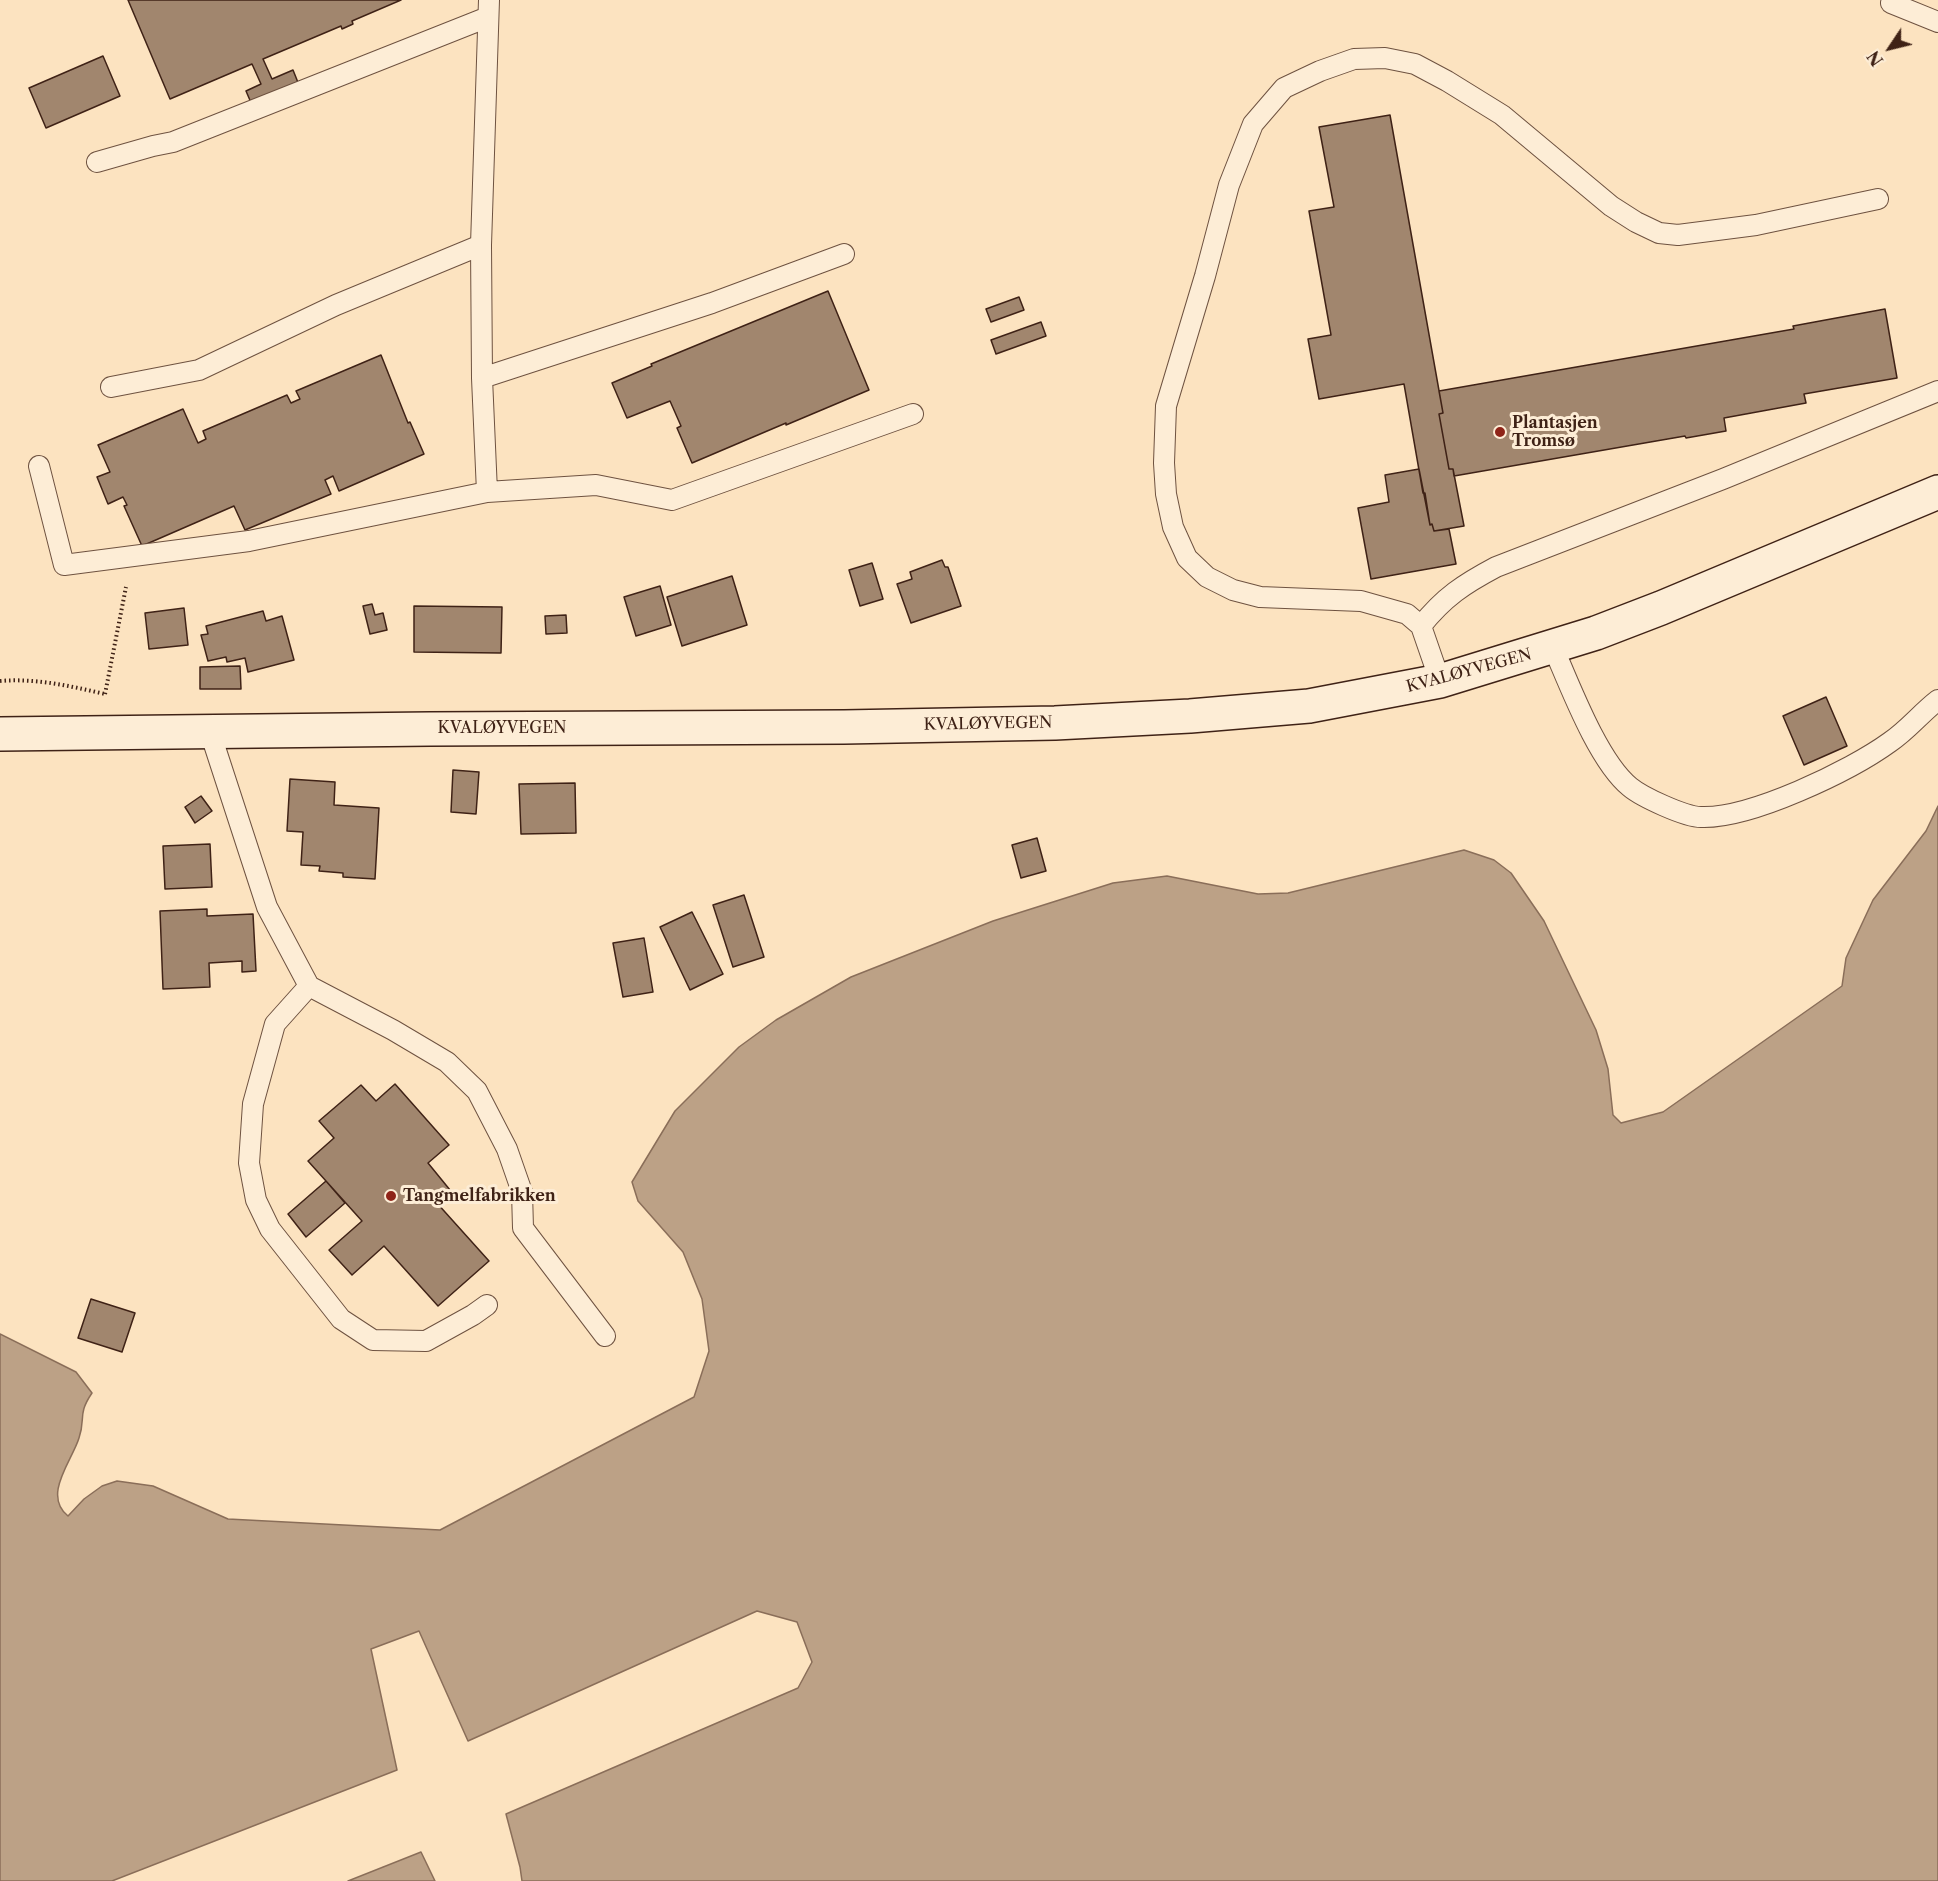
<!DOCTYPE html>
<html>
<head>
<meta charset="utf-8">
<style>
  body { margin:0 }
  #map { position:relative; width:1938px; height:1881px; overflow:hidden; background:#fce3c0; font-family:"Libre Caslon Text",serif }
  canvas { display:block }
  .north { position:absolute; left:1860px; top:18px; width:60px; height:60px; -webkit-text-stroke:4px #fdedd6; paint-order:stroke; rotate:235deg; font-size:16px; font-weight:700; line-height:24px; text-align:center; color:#3f2216 }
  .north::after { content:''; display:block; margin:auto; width:21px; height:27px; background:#3f2216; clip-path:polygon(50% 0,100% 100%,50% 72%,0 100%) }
</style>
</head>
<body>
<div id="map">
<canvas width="1938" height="1881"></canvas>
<div class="north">N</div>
</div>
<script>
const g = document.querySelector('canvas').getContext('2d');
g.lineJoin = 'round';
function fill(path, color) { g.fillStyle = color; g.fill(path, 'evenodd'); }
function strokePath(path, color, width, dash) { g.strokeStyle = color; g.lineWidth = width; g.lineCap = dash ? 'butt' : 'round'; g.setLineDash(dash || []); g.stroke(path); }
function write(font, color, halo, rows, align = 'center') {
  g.font = font + ' "Libre Caslon Text",serif'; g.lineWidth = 6; g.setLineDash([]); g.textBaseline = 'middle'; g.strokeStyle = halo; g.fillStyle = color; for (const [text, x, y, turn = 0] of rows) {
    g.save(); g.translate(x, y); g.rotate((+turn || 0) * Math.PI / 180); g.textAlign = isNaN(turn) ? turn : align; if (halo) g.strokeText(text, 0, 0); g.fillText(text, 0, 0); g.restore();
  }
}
const water = new Path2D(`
  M 1938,806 L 1938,1881 L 522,1881 L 520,1867 L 506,1814 L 798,1688 L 812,1662 L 797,1622 L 757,1611 L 468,1741 L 419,1631 L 371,1649 L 397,1770 L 112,1881 L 0,1881 L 0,1334 L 76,1372 L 92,1393 C 77,1415 86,1418 79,1438 C 72,1461 42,1495 68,1516 L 84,1499 L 102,1486 L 117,1481 L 153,1486 L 228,1519 L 440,1530 L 694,1397 L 709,1351 L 702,1299 L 683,1252 L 638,1201 L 632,1182 L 675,1111 L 739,1047 L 776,1020 L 851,977 L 993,921 L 1113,883 L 1167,876 L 1258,894 L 1288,893 L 1464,850 L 1494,860 L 1511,873 L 1544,921 L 1596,1030 L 1608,1069 L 1613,1115 L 1621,1123 L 1663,1112 L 1842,986 L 1846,958 L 1873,900 L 1926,831 Z
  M 421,1852 L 435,1881 L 348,1881 Z`);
fill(water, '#bca186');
strokePath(water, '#8a6e59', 1.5);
const building = new Path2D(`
  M 128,0 L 401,0 L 352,21 L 353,24 L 342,29 L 341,26 L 263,59 L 272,79 L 293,70 L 299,85 L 252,105 L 246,91 L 261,84 L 252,64 L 170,99 Z
  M 103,56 L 120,96 L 46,128 L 29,88 Z
  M 1390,115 L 1443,413 L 1439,414 L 1449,469 L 1453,469 L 1464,526 L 1434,531 L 1432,524 L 1430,525 L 1425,493 L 1423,493 L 1404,384 L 1319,399 L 1308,339 L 1331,335 L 1309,211 L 1334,207 L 1319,127 Z
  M 828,291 L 869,390 L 786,425 L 786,423 L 692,463 L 677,428 L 681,426 L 670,401 L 627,418 L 612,383 L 652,366 L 651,364 Z
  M 1019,297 L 1024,310 L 991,322 L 986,309 Z
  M 1885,309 L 1897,378 L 1804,394 L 1806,403 L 1724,418 L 1726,431 L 1686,438 L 1685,436 L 1454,476 L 1453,469 L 1449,469 L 1439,414 L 1443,413 L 1439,391 L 1794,329 L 1793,326 Z
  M 1041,322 L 1046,336 L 996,354 L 991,340 Z
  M 381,355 L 408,423 L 410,422 L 424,454 L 339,491 L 333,476 L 325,480 L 331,494 L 245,530 L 234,506 L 142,546 L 124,506 L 127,505 L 123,497 L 108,504 L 97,477 L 110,472 L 98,445 L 183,409 L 198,443 L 206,439 L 203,431 L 287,395 L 291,403 L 300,399 L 296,391 Z
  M 1419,469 L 1430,525 L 1432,524 L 1434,531 L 1449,529 L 1456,564 L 1371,579 L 1358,508 L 1389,502 L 1385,475 Z
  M 942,560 L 945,567 L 948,567 L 961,606 L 911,623 L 897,584 L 912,579 L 910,572 Z
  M 872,563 L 883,599 L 860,606 L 849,570 Z
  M 732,576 L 747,625 L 682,646 L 667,597 Z
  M 660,586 L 671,625 L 636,636 L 624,597 Z
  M 372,604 L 375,615 L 383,613 L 387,630 L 370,634 L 363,606 Z
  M 414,606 L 502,607 L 501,653 L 414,652 Z
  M 184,608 L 188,645 L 149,649 L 145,613 Z
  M 263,611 L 266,621 L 282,616 L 294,660 L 248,672 L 245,658 L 227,662 L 226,657 L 208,661 L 201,635 L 208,634 L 206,626 Z
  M 566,615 L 567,633 L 546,634 L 545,616 Z
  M 240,666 L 241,689 L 200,689 L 200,667 Z
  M 1826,697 L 1847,746 L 1804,765 L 1783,716 Z
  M 453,770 L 479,772 L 476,814 L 451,812 Z
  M 290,779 L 335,782 L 334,805 L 379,808 L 375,879 L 343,877 L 343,873 L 319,871 L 320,866 L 301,865 L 303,832 L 287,831 Z
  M 575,783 L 576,833 L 521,834 L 519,784 Z
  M 201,796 L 212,811 L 195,823 L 185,807 Z
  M 1037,838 L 1046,871 L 1021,878 L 1012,845 Z
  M 210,844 L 212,887 L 165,889 L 163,846 Z
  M 744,895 L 764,957 L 733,967 L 713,905 Z
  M 207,909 L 207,916 L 253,914 L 256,971 L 242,972 L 242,961 L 209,963 L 210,987 L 163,989 L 160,911 Z
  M 692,912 L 723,974 L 690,990 L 660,927 Z
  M 644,938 L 653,992 L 623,997 L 613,943 Z
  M 395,1084 L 449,1145 L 428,1163 L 450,1190 L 436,1202 L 489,1261 L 438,1306 L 384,1246 L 352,1275 L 329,1250 L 362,1221 L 308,1161 L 334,1138 L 319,1121 L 361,1085 L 376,1101 Z
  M 326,1181 L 345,1203 L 306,1237 L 288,1214 Z
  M 91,1299 L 135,1313 L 122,1352 L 78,1338 Z`);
fill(building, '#a1866e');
strokePath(building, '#3f2216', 1.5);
const lane = new Path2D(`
  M 1891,3 L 1938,22
  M 97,162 L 153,146 L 173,142 L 488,17
  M 482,378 L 712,303 L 844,254
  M 111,387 L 199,370 L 336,305 L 481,245
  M 39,466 L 64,565 L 249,541 L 487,492 L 596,485 L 672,500 L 913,414
  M 487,492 L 482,378 L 481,245 L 489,0
  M 1421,626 C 1444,597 1464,584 1496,567 L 1723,479 L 1938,391
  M 1553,647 C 1570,686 1598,761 1630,787 C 1642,797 1685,817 1701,817 C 1750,819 1850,771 1890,742 C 1908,730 1921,713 1938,700
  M 1440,681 L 1421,626 L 1407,614 L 1361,601 L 1260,597 L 1233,590 L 1207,577 L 1187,558 L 1173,527 L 1166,494 L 1164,463 L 1166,406 L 1205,276 L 1229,185 L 1253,124 L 1284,88 L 1320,71 L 1354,59 L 1385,58 L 1415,64 L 1447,81 L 1502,115 L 1611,206 L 1636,222 L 1659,233 L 1678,235 L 1756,225 L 1878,199
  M 210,732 L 267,907 L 309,986 L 393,1030 L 447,1062 L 477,1091 L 507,1149 L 522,1192 L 523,1228 L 605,1336
  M 309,986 L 275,1024 L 253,1104 L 249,1163 L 256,1200 L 270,1229 L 341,1319 L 373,1340 L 426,1341 L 473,1315 L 487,1305`);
const secondary = new Path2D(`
  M 0,734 L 430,729 L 844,727 L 1055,723 L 1190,716 L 1309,706 L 1440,681 L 1596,633 L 1661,608 L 1938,492`);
strokePath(lane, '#6e5240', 22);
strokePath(secondary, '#3f2216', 36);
strokePath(new Path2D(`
  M 0,681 C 36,678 70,686 105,694
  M 105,694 L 126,587`), '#3f2216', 4, [1.5, 3]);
strokePath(lane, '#fdedd6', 20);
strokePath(secondary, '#fdedd6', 33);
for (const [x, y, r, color] of [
  [1500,432,6,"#8f2418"],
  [391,1196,6,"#8f2418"]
]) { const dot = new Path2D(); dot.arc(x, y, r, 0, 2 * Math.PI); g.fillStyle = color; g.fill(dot); strokePath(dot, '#fdedd6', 2); }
write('bold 16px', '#3f2216', '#fdedd6', [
  ["Plantasjen",1512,423],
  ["Tromsø",1512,441],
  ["Tangmelfabrikken",403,1196]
], 'left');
write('16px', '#3f2216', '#fdedd6', [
  ["KVALØYVEGEN",1469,671,-15],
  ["KVALØYVEGEN",988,724,-1],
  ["KVALØYVEGEN",502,728]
]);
</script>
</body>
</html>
